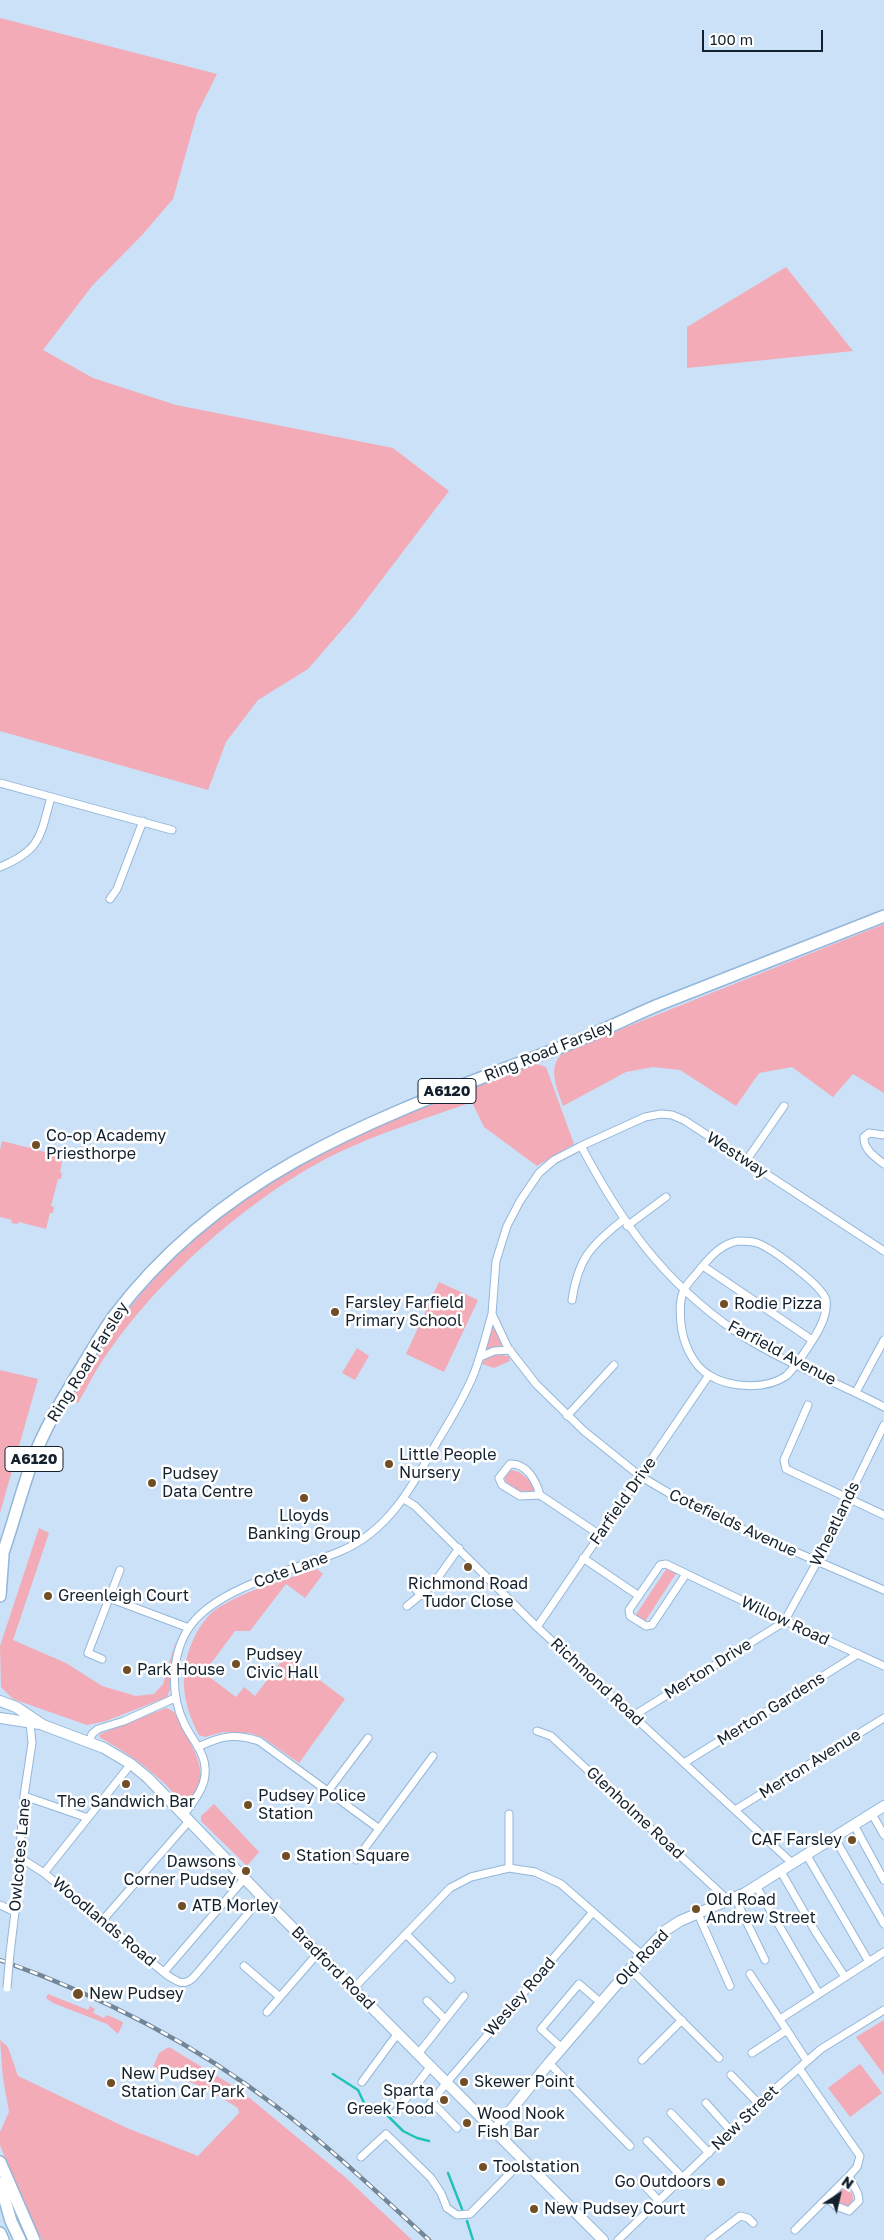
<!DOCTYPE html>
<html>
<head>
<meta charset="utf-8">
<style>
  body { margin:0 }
  #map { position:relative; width:884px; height:2240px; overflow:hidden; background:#cbe1f7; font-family:"Golos Text",sans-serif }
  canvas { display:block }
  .north { position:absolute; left:814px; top:2170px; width:50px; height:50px; -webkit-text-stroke:4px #fff; paint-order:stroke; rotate:35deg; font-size:14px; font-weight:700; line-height:20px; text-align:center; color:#13212e }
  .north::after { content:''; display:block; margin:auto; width:18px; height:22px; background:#13212e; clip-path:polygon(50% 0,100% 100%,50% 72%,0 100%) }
  .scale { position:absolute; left:702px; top:30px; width:121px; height:22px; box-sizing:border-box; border:2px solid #13212e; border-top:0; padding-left:6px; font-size:15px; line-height:18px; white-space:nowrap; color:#13212e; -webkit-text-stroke:4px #fff; paint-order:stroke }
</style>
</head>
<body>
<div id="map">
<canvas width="884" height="2240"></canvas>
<div class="north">N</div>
<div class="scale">100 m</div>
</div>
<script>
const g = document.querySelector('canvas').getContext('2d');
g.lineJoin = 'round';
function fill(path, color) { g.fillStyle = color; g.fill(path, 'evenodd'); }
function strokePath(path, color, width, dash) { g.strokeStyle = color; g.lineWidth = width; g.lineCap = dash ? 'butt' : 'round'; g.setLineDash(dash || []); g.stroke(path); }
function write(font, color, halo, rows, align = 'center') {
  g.font = font + ' "Golos Text",sans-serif'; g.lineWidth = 5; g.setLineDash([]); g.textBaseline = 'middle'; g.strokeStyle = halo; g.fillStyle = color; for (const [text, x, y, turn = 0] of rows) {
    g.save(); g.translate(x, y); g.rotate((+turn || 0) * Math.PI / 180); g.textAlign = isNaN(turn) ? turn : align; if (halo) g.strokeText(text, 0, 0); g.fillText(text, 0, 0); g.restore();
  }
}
fill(new Path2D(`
  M 0,18 L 217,74 L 197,114 L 173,199 L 143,234 L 92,286 L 43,350 L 93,378 L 176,405 L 393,448 L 449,491 L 354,616 L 308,669 L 258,700 L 226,742 L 208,790 L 0,731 Z
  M 786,267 L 853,351 L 687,368 L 687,327 Z
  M 884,924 L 884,1093 L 853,1074 L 833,1097 L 792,1067 L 759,1073 L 736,1106 L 680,1070 L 653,1067 L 626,1072 L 563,1106 C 557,1087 546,1067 564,1052 Z
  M 534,1063 L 546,1067 L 574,1144 L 537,1166 L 484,1127 L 472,1102 C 424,1119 364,1138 320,1162 C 243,1204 159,1279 109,1351 C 97,1367 88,1386 78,1403 L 70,1400 L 121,1319 L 141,1294 L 163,1269 L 216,1220 L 282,1173 L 376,1125 Z
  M 2,1141 L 30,1148 L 31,1145 L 37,1147 L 37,1150 L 63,1156 L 60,1172 L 62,1173 L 61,1179 L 58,1179 L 51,1206 L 54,1207 L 53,1213 L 50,1213 L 46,1229 L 19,1222 L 17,1224 L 11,1223 L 12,1220 L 0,1217 L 0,1150 Z
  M 439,1282 L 478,1300 L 444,1372 L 406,1354 Z
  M 492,1325 L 496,1328 L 502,1345 L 486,1350 Z
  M 357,1348 L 369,1356 L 355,1380 L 342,1373 Z
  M 494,1354 L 509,1356 L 510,1361 L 494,1368 L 482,1364 L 485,1359 Z
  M 0,1370 L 38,1379 L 0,1513 Z
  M 509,1470 C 522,1470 530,1480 535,1491 L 520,1491 L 506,1482 L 504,1476 Z
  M 39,1528 L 49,1533 L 13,1640 L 66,1663 L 102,1686 L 136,1696 L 154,1694 L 163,1684 L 176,1640 L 170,1670 L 170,1689 L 167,1697 L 106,1721 L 87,1725 L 13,1699 L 1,1687 L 0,1646 Z
  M 667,1568 L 677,1572 L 644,1623 L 635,1616 Z
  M 317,1569 L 323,1574 L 305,1598 L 286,1584 L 250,1631 L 235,1631 L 204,1673 L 236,1697 L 244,1687 L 255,1696 L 286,1655 L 345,1699 L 299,1763 L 262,1737 L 249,1733 L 223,1732 L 205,1737 L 199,1735 C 181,1701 178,1669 196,1634 C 202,1623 210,1612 221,1606 C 251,1588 285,1580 317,1569 Z
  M 166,1708 C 178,1711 179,1721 184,1731 C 196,1753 212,1780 189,1801 C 179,1801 173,1793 167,1786 C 143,1763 128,1754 99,1737 L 100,1734 Z
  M 214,1804 L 259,1852 L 247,1866 L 201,1821 L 201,1816 Z
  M 48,1994 L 88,2010 L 90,2006 L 95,2009 L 93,2013 L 104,2018 L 107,2015 L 121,2021 L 123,2023 L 118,2034 L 107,2024 L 53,2003 L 46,1998 Z
  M 884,2020 L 884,2075 L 856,2037 Z
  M 0,2040 L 8,2047 L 18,2076 L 127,2128 L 198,2156 L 239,2113 L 238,2108 L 207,2089 L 153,2067 L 159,2053 L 169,2047 L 240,2090 L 345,2177 L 412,2240 L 42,2240 L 23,2206 L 0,2145 L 0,2132 L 9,2112 L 3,2078 Z
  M 860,2064 L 882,2093 L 850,2117 L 828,2088 Z
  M835 2198a9 9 0 1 1 18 0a9 9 0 1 1-18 0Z`), '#f2abb7');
strokePath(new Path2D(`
  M 333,2074 L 358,2090 L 366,2107 L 370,2111 L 384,2112 L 403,2131 L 417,2138 L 429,2141
  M 448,2173 L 462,2209
  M 467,2221 L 473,2240`), '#23c2b8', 2.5);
const minor = new Path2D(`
  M 0,783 L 172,830
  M 0,867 C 41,850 40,837 51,797
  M 110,899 L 117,889 L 143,821
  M 884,1135 L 869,1133 L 864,1137 C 863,1149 875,1157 884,1164
  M 581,1146 C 622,1223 662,1280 735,1331 C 781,1362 835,1381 884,1407
  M 746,1161 L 784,1106
  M 627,1226 L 666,1197
  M 738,1241 C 744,1241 752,1241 757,1243 C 770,1247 823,1286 826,1300 C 829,1320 810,1344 800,1359 C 796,1364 791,1372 786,1376 C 766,1390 729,1388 709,1375 C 692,1365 683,1342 681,1324 C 680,1313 679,1300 684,1290 C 687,1283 695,1276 700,1269 C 711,1256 721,1244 738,1241 Z
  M 884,1251 L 684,1120 L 672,1115 L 661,1114 L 645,1117 L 581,1146 L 554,1160 L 539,1173 L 520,1201 L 507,1226 L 496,1261 L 492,1314 L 508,1348 L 536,1384 L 584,1431 L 640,1476 L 696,1509 L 884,1590
  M 703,1266 L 812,1340
  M 572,1300 C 578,1259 591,1245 623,1220
  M 480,1357 L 494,1351 L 510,1350
  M 856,1392 L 884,1340
  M 808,1405 L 784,1460 L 786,1469 L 884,1515
  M 567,1416 L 614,1365
  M 540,1495 C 536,1481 527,1463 510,1464 L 499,1478 L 502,1485 L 520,1496 L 540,1495 L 600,1535
  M 404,1499 L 415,1506 L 537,1627 L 792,1863
  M 583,1558 L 639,1596
  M 686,1574 L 652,1625 L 646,1626 L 630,1616 L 629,1610 L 660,1565 L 666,1564 C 738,1599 811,1633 884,1666
  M 412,1584 L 420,1595
  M 109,1598 L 189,1628
  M 407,1606 L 432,1586 L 459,1548
  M 537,1627 L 709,1375
  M 102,1659 L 88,1653 L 120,1570
  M 633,1716 L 784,1622 L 817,1562 L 884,1425
  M 537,1731 L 551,1736 L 729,1901
  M 89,1742 L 92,1734 L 98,1729 L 124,1721 L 175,1698
  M 198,1747 C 221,1736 234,1733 259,1741 L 378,1828
  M 684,1763 L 858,1654
  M 328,1791 L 368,1738
  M 24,1796 L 88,1818
  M 735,1810 L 884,1718
  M 872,1814 L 884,1835
  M 184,1815 C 194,1800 207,1787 205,1767 C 204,1751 190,1737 184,1723 C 169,1692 171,1647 195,1620 C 226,1585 298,1569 341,1551 C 389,1531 413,1485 437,1442 C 450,1421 463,1399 473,1376 C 481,1356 486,1335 492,1314
  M 854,1825 L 884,1880
  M 834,1837 L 884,1924
  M 806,1854 L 869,1962
  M 19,1857 L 44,1873 L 167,1975 C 178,1982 184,1987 194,1977 L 262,1897
  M 356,1860 L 433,1756
  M 509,1868 L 509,1814
  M 780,1870 L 815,1931 L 845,1977
  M 44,1873 L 131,1764
  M 756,1886 L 819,1994
  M 735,1898 L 765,1960
  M 0,1905 L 15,1912
  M 698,1914 L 730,1986
  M 102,1921 L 190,1820
  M 406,1934 L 451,1979
  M 10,1953 L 15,1912 L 24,1796 L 32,1743 L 30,1723
  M 244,1966 L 280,1997
  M 630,1969 L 719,2058
  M 164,1972 L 244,1879
  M 750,1974 L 807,2061
  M 353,1989 L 450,1888 L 471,1877 L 509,1868 L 535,1872 L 561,1884 L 642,1955
  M 427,2001 L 445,2019
  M 267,2012 L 318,1953
  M 780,2019 L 884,1952
  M 562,2048 L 541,2029 L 579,1984 L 601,2003
  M 752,2053 L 787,2030
  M 418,2054 L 464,1996
  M 642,2060 L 682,2020
  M 549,2063 L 630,2146
  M 731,2075 L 759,2104
  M 362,2082 L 398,2033
  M 432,2102 L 457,2128
  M 706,2103 L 731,2131
  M 395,2113 L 431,2066
  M 423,2113 L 447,2082 L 593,1912
  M 671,2113 L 709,2153
  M 647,2141 L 683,2178
  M 361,2157 L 386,2134 L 431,2178 L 441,2193 L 447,2208 L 457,2215 L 470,2214 L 523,2160
  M 641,2182 L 659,2201
  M 827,2198 L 836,2206 L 849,2211 L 859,2201 L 858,2194 L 849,2176
  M 795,2230 L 849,2176 L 857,2167 L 860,2156 L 799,2068
  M 618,2240 L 767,2096 L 821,2049 L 884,2010
  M 709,2240 L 740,2216 L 748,2218 L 753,2223`);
const secondary = new Path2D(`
  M 0,1701 L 16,1707 L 43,1725 L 104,1748 L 131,1764 L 148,1778 L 269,1904 L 603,2240
  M 0,1718 L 40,1724
  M 494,2131 L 549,2063 L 642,1955 L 666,1930 L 680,1921 L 745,1893 L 884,1806`);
const trunk = new Path2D(`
  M 0,1561 C 12,1529 20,1495 32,1462 C 46,1424 68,1390 89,1355 C 97,1342 105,1328 114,1316 C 232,1159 405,1109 579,1040 C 606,1029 632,1016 658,1005 C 733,975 809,946 884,916
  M 0,1596 L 3,1555
  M 0,2162 L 34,2240
  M 0,2183 L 11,2221 L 20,2240
  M 0,2233 L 3,2240`);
strokePath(minor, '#93b7da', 9);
strokePath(secondary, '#93b7da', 12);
strokePath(trunk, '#93b7da', 14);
strokePath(minor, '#fff', 7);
strokePath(secondary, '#fff', 10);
strokePath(trunk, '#fff', 11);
const rail = new Path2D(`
  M 0,1960 C 99,1995 194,2043 277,2107 C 331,2148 379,2194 429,2240`);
strokePath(rail, '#738697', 4.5);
strokePath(rail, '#fff', 2.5, [8]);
const minorBridge = new Path2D(`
  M 7,1988 L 10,1953`);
strokePath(minorBridge, '#93b7da', 9, []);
strokePath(minorBridge, '#fff', 7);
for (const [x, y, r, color] of [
  [36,1145,5,"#704e26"],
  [724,1304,5,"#704e26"],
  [335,1312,5,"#704e26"],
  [389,1464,5,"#704e26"],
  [152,1483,5,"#704e26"],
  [304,1498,5,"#704e26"],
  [468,1567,5,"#704e26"],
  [48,1596,5,"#704e26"],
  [236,1664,5,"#704e26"],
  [127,1670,5,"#704e26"],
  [126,1784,5,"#704e26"],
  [248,1805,5,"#704e26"],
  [852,1840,5,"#704e26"],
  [286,1856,5,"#704e26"],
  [246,1871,5,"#704e26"],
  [182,1906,5,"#704e26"],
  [696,1909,5,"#704e26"],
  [78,1994,6,"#704e26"],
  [464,2082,5,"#704e26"],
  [111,2083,5,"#704e26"],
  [444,2100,5,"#704e26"],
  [467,2123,5,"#704e26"],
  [483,2167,5,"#704e26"],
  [721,2182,5,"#704e26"],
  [534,2209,5,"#704e26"]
]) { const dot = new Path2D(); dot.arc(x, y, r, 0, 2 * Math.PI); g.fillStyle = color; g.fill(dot); strokePath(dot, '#fff', 2); }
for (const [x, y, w] of [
  [447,1091,58],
  [34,1459,58]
]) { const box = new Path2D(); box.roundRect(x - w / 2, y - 12.5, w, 25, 4); g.fillStyle = '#fff'; g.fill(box); strokePath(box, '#13212e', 1); }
write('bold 15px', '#13212e', null, [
  ["A6120",447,1091],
  ["A6120",34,1459]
]);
write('16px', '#13212e', '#fff', [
  ["Ring Road Farsley",549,1051,-22],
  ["Westway",737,1155,33],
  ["Farfield Avenue",782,1353,28],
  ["Ring Road Farsley",88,1362,-58],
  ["Farfield Drive",623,1501,-55],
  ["Cotefields Avenue",733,1523,25],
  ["Wheatlands",835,1524,-64],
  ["Cote Lane",291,1570,-20],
  ["Willow Road",785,1621,25],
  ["Merton Drive",708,1669,-32],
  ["Richmond Road",597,1682,43],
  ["Merton Gardens",771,1709,-32],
  ["Merton Avenue",810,1764,-32],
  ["Glenholme Road",635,1813,43],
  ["Owlcotes Lane",20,1855,-85],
  ["Woodlands Road",104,1922,40],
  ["Old Road",642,1958,-47],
  ["Bradford Road",333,1968,45],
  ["Wesley Road",520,1997,-49],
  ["New Street",745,2118,-44]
]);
write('16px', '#13212e', '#fff', [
  ["Co-op Academy",46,1136],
  ["Priesthorpe",46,1154],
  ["Farsley Farfield",345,1303],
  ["Primary School",345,1321],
  ["Rodie Pizza",734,1304],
  ["Little People",399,1455],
  ["Nursery",399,1473],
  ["Pudsey",162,1474],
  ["Data Centre",162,1492],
  ["Lloyds",304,1516,"center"],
  ["Banking Group",304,1534,"center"],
  ["Richmond Road",468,1584,"center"],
  ["Tudor Close",468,1602,"center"],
  ["Greenleigh Court",58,1596],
  ["Pudsey",246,1655],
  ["Civic Hall",246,1673],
  ["Park House",137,1670],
  ["Pudsey Police",258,1796],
  ["Station",258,1814],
  ["The Sandwich Bar",126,1802,"center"],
  ["CAF Farsley",842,1840,"right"],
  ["Station Square",296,1856],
  ["Dawsons",236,1862,"right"],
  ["Corner Pudsey",236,1880,"right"],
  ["Old Road",706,1900],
  ["Andrew Street",706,1918],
  ["ATB Morley",192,1906],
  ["New Pudsey",89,1994],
  ["New Pudsey",121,2074],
  ["Station Car Park",121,2092],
  ["Skewer Point",474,2082],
  ["Sparta",434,2091,"right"],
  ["Greek Food",434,2109,"right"],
  ["Wood Nook",477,2114],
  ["Fish Bar",477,2132],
  ["Toolstation",493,2167],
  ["Go Outdoors",711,2182,"right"],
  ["New Pudsey Court",544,2209]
], 'left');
</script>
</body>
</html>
